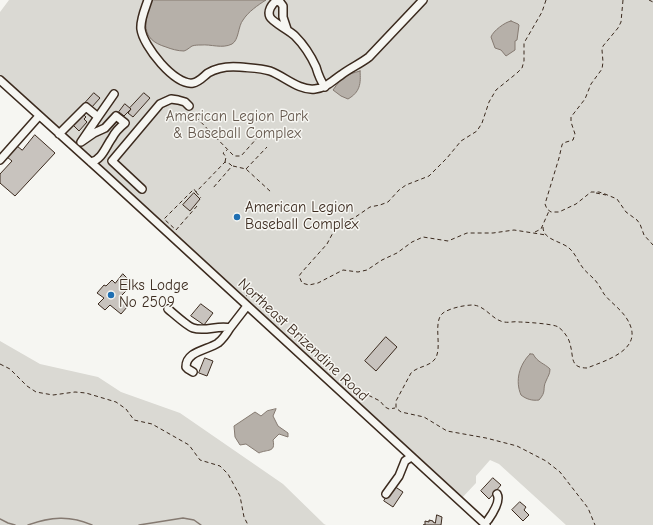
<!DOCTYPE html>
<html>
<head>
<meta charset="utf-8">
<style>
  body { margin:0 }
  canvas { display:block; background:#f6f6f2 }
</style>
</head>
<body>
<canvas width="653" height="525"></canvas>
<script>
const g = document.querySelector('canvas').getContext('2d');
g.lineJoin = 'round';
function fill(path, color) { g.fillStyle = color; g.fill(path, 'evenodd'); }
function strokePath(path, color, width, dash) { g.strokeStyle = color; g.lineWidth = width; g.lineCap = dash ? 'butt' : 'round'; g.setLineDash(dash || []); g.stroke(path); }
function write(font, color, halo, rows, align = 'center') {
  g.font = font + ' "Comic Neue",sans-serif'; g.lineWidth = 3; g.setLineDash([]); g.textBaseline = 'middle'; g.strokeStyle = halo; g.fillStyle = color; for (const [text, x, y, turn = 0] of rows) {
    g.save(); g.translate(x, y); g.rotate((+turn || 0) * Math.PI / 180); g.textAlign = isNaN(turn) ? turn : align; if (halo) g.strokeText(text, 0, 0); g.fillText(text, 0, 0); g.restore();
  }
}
fill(new Path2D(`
  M 9,0 L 653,0 L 653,525 L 566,525 L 499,464 L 490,460 L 476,476 L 476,483 L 460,500 L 0,80 L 0,12 Z
  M 0,341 L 40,364 L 98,377 L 121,392 L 180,413 L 283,484 L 324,524 L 326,525 L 0,525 Z`), '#dad9d3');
const water = new Path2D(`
  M 151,0 L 266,0 C 258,5 248,12 243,20 C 238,26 239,40 232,44 C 222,49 211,44 201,45 C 198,45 195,45 192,46 C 189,48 187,50 184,51 C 178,51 171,49 166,47 C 139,39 145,21 151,0 Z
  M 511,21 L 518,24 L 519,25 L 517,40 L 515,41 L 515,50 L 506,56 L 501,50 L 495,48 L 491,37 C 493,31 505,22 511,21 Z
  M 360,71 C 361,84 360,92 348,99 L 341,96 L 333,90 C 342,77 345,75 360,71 Z
  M 530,354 L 533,354 C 538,363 544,363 550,369 C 550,374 548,376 546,381 C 542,389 547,391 539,400 C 532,401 526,399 521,395 C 515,381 519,365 530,354 Z
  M 276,409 L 273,416 L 278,426 L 288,433 L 288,437 L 279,434 L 273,440 C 276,453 267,449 259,453 L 246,444 L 240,445 L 235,437 L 234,426 L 255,412 L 261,416 L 267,411 Z`);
fill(water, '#b6b0a9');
strokePath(water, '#857a71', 1);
strokePath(new Path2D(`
  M 0,519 L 8,523 L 15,525
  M 28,525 C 50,517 70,515 92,525
  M 139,525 L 183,518 L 194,520 L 201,525`), '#857a71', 1.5);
const building = new Path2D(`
  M 94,93 L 100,98 L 91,108 L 86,102 Z
  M 144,93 L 150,98 L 133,117 L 128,113 L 131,109 L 130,108 Z
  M 125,104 L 131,109 L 124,116 L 119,112 Z
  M 83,114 L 86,117 L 84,119 L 87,122 L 79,131 L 73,125 Z
  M 35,135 L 55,153 L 15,196 L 0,183 L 0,174 L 12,161 L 7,157 L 17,146 L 22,150 Z
  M 194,193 L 200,199 L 190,211 L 183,205 Z
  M 123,274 L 133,284 L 119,298 L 128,306 L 121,314 L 110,305 L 105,310 L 98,304 L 104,298 L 97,293 L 104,285 L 106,286 L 112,280 L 115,283 Z
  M 201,304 L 213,313 L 204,325 L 191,316 Z
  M 386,337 L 397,347 L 376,371 L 365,361 Z
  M 205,358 L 213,361 L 207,376 L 199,373 Z
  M 493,478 L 501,485 L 489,499 L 481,491 Z
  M 394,486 L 403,492 L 393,507 L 384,501 Z
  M 520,502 L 526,507 L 524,510 L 529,515 L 523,521 L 512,510 Z
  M 437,515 L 442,517 L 441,525 L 423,525 L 425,525 L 425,521 L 429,522 L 429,520 L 433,521 L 433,522 L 435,523 Z`);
fill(building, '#c8c3be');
strokePath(building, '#3b2a1e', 1);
const minor = new Path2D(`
  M 148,0 C 145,9 140,20 141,29 C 143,46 175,86 193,83 C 199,82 203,77 208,73 C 218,67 229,66 240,67 C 250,68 261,68 270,71 C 284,76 299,91 315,89 C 326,88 332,81 341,75 C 350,68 360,64 369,57 L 423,0
  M 287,29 L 283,17 L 283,6 L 280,2 L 276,1 C 272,4 267,11 270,17 C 272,22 289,30 295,36 C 303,44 311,56 316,67 C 318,74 320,80 325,87
  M 0,80 L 104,174 L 486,525
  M 98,117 L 114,94
  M 59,134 L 86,107 L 98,117 L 81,142 L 94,133 L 105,128 L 116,116 L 125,123 C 120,127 115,132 112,138 C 106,146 102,160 91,162
  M 0,160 L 39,116
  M 142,189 L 112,161 L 160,104 L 171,99 L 178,100 L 185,102 L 189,106
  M 168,309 C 173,313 187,326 193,328 C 205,332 218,325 230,328 C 227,333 223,339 218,343 C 208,350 186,351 186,367 L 188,369 L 193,372
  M 230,328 L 247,306
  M 386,494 L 399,476 L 405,461 L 411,457
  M 488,520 C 493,513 501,501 497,494`);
strokePath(minor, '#3b2a1e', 10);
strokePath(new Path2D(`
  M 546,0 L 542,12 L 524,43 L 524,61 L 522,68 L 517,73 L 496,90 L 489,102 L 482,123 L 477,131 L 461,141 L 447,158 L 429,176 L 406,185 L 399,190 L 388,202 L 380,205 L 370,207 L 354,218 L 341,223 L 336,227 L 327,244 L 302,272 L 299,276 L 302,283 L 309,285 L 318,283 L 343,270 L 358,272 L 367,270 L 382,260 L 397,253 L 412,242 L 423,237 L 448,241 L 467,233 L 493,233 L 514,230 L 546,235
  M 623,0 L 621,22 L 618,28 L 603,46 L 602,50 L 603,62 L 602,69 L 591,84 L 585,99 L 571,117 L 571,122 L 575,134 L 573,140 L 563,143 L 562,145 L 559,158 L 545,204 L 547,209 L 551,212 L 559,212 L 576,204 L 591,192 L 599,192 L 605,194 L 617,199 L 626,212 L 637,220 L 640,224 L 644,235 L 653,245
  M 649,0 L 653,2
  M 191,112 L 234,156 L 241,156 L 258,137
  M 225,162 L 226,157 L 223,153 L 227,150
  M 233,166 L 246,169 L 271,192
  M 246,169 L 267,147
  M 196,192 L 201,198
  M 596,193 L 606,195
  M 197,206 L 176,230 L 164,219 L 194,189 L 196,192 L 225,162 L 230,164 L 232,166 L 213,188
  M 543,227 C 543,240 561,241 569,248 C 576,254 578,262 583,268 C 586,272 590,275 594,279 C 598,283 601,289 604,294 C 611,303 621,309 627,319 C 646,349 607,360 587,368 C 569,368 574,356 570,344 C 569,338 563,330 558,327 C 555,324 525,322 519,322 C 514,321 509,323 504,322 C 492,320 486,306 473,305 C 465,305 450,308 443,313 C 432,322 443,348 435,359 C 429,367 418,366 411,373 L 396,401 L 396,408 L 401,412 L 424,417 L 447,431 L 486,438 L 517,446 L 546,461 L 560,472 L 588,508 L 595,525
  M 535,232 L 541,229 L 549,211
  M 246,296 L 250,293
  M 0,364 L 10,369 L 27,386 L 36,392 L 53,395 L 75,392 L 86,393 L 116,402 L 126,409 L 134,420 L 152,424 L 189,445 L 200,460 L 220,466 L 228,474 L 240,496 L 244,517 L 248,525
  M 353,382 L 362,392 L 380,401 L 385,407 L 389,409 L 395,408`), '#3b2a1e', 1, [4, 3]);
strokePath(minor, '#f6f6f2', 7);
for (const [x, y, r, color] of [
  [237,217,4,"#1f6fb2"],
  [111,295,4,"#1f6fb2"]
]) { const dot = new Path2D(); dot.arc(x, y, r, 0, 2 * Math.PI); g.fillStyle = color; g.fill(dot); strokePath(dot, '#f6f6f2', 1.5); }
write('15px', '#63564b', '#f6f6f2', [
  ["American Legion Park",237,117],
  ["& Baseball Complex",237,134]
]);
write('15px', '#3b2a1e', '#f6f6f2', [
  ["American Legion",245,208],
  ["Baseball Complex",245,225],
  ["Elks Lodge",119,286],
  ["No 2509",119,303]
], 'left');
write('15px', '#3b2a1e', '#f6f6f2', [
  ["Northeast Brizendine Road",303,340,43]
]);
</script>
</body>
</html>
